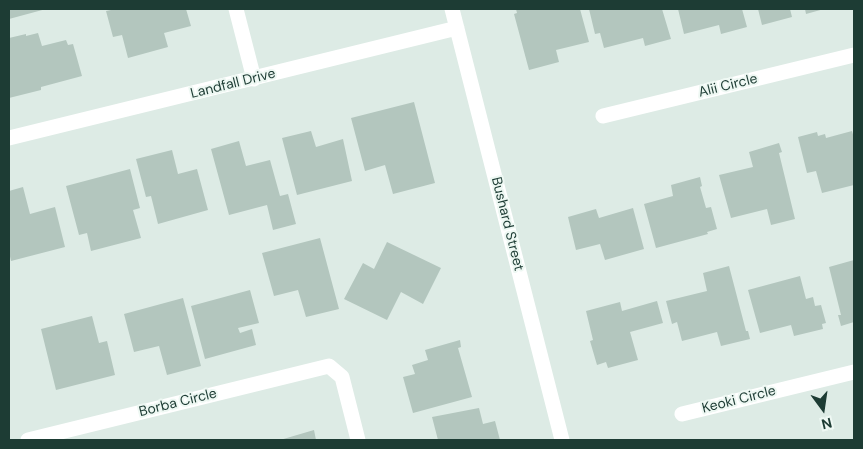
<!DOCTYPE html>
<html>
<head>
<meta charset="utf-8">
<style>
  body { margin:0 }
  #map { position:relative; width:863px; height:449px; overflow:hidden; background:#ddebe5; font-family:"DM Sans",sans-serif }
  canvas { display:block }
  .frame { position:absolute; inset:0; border:10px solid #1d3c34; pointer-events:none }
  .north { position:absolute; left:798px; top:384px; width:50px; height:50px; -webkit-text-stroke:4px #eef8f3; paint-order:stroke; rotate:166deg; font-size:14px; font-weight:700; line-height:20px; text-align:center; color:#1d3c34 }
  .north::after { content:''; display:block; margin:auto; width:18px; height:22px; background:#1d3c34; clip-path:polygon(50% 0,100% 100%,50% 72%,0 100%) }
</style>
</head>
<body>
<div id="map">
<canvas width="863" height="449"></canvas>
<div class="frame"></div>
<div class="north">N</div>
</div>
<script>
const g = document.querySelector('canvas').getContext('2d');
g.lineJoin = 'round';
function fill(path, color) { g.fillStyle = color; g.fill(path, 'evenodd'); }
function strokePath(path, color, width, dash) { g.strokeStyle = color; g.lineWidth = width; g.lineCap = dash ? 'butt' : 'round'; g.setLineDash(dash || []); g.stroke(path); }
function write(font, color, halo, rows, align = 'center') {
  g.font = font + ' "DM Sans",sans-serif'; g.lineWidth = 4; g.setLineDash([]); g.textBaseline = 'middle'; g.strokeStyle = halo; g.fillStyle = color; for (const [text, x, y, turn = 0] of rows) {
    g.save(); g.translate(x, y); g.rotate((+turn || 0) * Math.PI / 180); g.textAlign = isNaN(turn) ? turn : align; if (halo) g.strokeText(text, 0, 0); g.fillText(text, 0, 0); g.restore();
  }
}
fill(new Path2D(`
  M 9,9 L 46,9 L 9,19 Z
  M 116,9 L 186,9 L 191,26 L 164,33 L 168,47 L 128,58 L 122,35 L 113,37 L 106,11 Z
  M 516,9 L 544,9 L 544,10 L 550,9 L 580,9 L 589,42 L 556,50 L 559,62 L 529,70 L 514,14 L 517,13 Z
  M 589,9 L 662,9 L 671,39 L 645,46 L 643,38 L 604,48 L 600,33 L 595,34 Z
  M 678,9 L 742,9 L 747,27 L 721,34 L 719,25 L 684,34 Z
  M 758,9 L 790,9 L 792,17 L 762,25 Z
  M 805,9 L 824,9 L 806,14 Z
  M 38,33 L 42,46 L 66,40 L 68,45 L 73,44 L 82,76 L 41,87 L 41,90 L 9,98 L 9,38 L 26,34 L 26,36 Z
  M 414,102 L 435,183 L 393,194 L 385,165 L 365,171 L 351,118 Z
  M 311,131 L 316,147 L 343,139 L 352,181 L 297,195 L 282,138 Z
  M 852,131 L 854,138 L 854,185 L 822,193 L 816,171 L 807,173 L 798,137 L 817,132 L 818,136 L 825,134 L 826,138 Z
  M 239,141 L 246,166 L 270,160 L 280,196 L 288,194 L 296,224 L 273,230 L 267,205 L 229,215 L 211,149 Z
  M 779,143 L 782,152 L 779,153 L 795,219 L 771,225 L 767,209 L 731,218 L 719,175 L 753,167 L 749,152 Z
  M 172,150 L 178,174 L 197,169 L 208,210 L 158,224 L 151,196 L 146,197 L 136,159 Z
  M 130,169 L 140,208 L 133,210 L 141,238 L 91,251 L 87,233 L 79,235 L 66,186 Z
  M 700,177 L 702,186 L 700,187 L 706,208 L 711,207 L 717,229 L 707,232 L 708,234 L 656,248 L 644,204 L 673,196 L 671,185 Z
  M 23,187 L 30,214 L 55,207 L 65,247 L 11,261 L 9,252 L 9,191 Z
  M 633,208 L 644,249 L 605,260 L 600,244 L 576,250 L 568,217 L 596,209 L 599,218 Z
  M 320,238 L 339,309 L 306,317 L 298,290 L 274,296 L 262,253 Z
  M 387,242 L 441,268 L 423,304 L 401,292 L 387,320 L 344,299 L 363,263 L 374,269 Z
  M 854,260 L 854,322 L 841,326 L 838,315 L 841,315 L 829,267 Z
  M 729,266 L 746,331 L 748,331 L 750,339 L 721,346 L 717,332 L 682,341 L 677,322 L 672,324 L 666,301 L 707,291 L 703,273 Z
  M 800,276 L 806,299 L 813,297 L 815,306 L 821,305 L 826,323 L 822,324 L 823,329 L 794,336 L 791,325 L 760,333 L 748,290 Z
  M 250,290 L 259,323 L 238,328 L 240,333 L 252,329 L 256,345 L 205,359 L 191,306 Z
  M 183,298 L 201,366 L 167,375 L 159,346 L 134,352 L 124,314 Z
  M 657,301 L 663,323 L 630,332 L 638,360 L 608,368 L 606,362 L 597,365 L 590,341 L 593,340 L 586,311 L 620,302 L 622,311 Z
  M 92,316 L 99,343 L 107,341 L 115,375 L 56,390 L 41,329 Z
  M 460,340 L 461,347 L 458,348 L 472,397 L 413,413 L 403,377 L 415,374 L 412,365 L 428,360 L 425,350 Z
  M 479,408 L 483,424 L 495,421 L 500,440 L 438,440 L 432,417 Z
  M 314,430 L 316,440 L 280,440 Z`), '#b3c6be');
strokePath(new Path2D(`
  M 236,9 L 254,79
  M 452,9 L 562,440
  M 603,116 L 854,55
  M 9,138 L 457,28
  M 682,414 L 854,372
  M 28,440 L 329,366 L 342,377 L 358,440`), '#fff', 15);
write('14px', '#1d3c34', '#eef8f3', [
  ["Landfall Drive",233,84,-14],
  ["Alii Circle",728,86,-14],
  ["Bushard Street",507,224,76],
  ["Keoki Circle",739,400,-14],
  ["Borba Circle",178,403,-14]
]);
</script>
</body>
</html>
